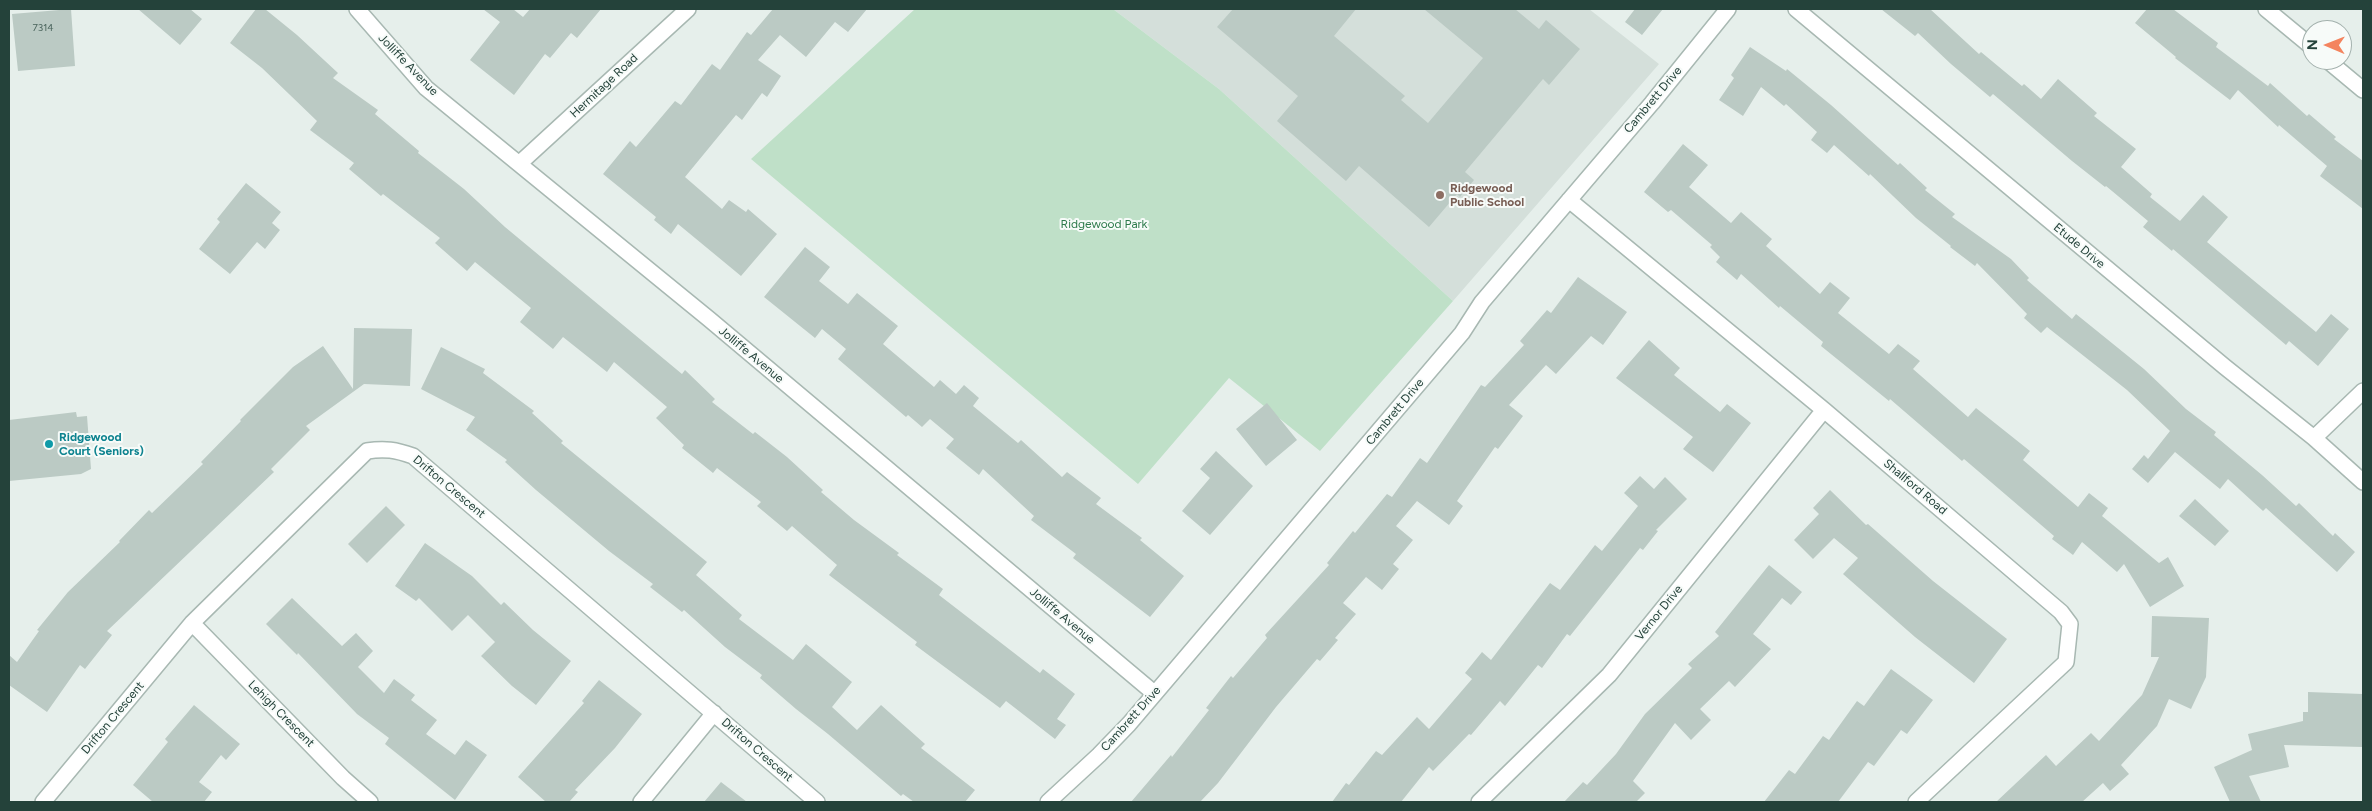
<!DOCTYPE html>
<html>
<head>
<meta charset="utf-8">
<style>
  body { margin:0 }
  #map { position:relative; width:2372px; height:811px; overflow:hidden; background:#e6efeb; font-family:Figtree,sans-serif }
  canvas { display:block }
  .frame { position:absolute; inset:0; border:10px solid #24423a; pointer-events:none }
  .north { position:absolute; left:2302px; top:20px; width:50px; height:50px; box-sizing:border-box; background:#f7fbf9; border:1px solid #a3b1ad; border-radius:50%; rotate:271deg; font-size:14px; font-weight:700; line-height:20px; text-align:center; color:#24423a }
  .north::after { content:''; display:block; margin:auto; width:18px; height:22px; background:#f4845f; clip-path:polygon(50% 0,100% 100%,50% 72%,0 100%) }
</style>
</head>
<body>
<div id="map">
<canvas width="2372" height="811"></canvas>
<div class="frame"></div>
<div class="north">N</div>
</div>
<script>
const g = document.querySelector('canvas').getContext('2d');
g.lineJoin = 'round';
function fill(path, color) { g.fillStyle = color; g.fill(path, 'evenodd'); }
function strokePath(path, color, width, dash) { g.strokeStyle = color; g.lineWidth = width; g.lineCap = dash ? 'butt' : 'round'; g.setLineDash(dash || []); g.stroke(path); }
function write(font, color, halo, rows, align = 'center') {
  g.font = font + ' Figtree,sans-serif'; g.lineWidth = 4; g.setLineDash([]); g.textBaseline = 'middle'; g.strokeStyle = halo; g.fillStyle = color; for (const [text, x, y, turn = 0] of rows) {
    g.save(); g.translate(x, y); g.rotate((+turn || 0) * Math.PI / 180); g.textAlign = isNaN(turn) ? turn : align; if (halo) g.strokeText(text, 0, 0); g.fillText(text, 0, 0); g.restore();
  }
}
fill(new Path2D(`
  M 1113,9 L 1589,9 L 1659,64 L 1453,301 L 1219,89 Z`), '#d4dfda');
fill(new Path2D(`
  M 915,9 L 1113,9 L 1219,89 L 1453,301 L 1320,451 L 1229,378 L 1138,484 L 751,159 Z`), '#bfe0c8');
fill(new Path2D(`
  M 71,9 L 75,66 L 18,71 L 12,14 Z
  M 138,9 L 190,9 L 202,19 L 180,45 Z
  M 256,9 L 265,9 L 297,35 L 338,73 L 333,78 L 378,110 L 375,114 L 419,151 L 418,153 L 464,189 L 505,227 L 682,374 L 685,370 L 715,399 L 712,402 L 753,434 L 755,432 L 787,457 L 823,490 L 821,492 L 854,520 L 899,553 L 897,555 L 943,589 L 939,595 L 1040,673 L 1043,669 L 1075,694 L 1057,719 L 1066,725 L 1055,739 L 1006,701 L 1000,708 L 915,645 L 917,642 L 829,575 L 837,565 L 792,526 L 787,531 L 757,506 L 761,502 L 717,468 L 713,473 L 682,448 L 684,445 L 656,418 L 667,407 L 614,362 L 607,372 L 563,337 L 553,349 L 520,322 L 531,308 L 475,262 L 467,271 L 435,243 L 440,238 L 383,194 L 381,196 L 349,169 L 354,163 L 310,130 L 317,121 L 262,68 L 230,43 Z
  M 483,9 L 513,9 L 523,17 L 530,9 L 601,9 L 577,38 L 571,33 L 550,58 L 545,54 L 514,95 L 470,60 L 500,22 Z
  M 773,9 L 867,9 L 848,32 L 835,22 L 806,57 L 780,35 L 758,60 L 781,76 L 767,97 L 762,93 L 742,120 L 736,115 L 685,177 L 722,209 L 729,200 L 746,212 L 748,209 L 777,234 L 741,276 L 678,224 L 671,234 L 654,220 L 656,217 L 603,174 L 630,141 L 636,147 L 675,101 L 681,105 L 712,64 L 720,70 L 747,32 L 751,35 Z
  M 1233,9 L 1356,9 L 1334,36 L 1405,96 L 1401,100 L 1428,123 L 1483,58 L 1424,9 L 1515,9 L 1539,29 L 1546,20 L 1580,49 L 1549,85 L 1543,79 L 1465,172 L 1474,180 L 1460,197 L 1457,194 L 1429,227 L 1359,166 L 1346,181 L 1277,121 L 1298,96 L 1217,27 Z
  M 1635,9 L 1663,9 L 1642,35 L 1625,22 Z
  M 1881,9 L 1930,9 L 1979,54 L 1981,52 L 2022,86 L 2024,84 L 2041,99 L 2058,79 L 2097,113 L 2094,116 L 2136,149 L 2121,167 L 2152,194 L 2150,197 L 2180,221 L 2203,195 L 2228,217 L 2207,242 L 2316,332 L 2331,314 L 2349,329 L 2318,366 L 2289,341 L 2286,345 L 2173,249 L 2172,251 L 2143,227 L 2148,221 L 2106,186 L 2105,187 L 2072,161 L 1993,94 L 1990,97 L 1951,64 L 1918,33 L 1915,36 Z
  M 2147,9 L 2173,9 L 2218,43 L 2216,47 L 2268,86 L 2270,83 L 2307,116 L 2309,114 L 2336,137 L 2334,139 L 2363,161 L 2363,209 L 2320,176 L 2327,166 L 2279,125 L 2278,127 L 2238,90 L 2230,100 L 2175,58 L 2176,57 L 2135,23 Z
  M 1750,47 L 1786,71 L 1787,69 L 1831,105 L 1898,165 L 1900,163 L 1927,188 L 1925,190 L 1955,214 L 1952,217 L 2011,259 L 2029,278 L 2027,280 L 2072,319 L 2076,314 L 2144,369 L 2186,409 L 2216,432 L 2214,435 L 2262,475 L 2296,506 L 2299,503 L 2333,536 L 2335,533 L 2355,552 L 2337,572 L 2266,508 L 2263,511 L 2228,479 L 2220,489 L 2175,452 L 2148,483 L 2132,469 L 2144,455 L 2148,459 L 2170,431 L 2127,390 L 2047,327 L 2041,333 L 2024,318 L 2027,314 L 1977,263 L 1975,266 L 1950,247 L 1951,246 L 1916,218 L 1870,174 L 1869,176 L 1834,145 L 1827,153 L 1811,140 L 1817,132 L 1786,104 L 1784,106 L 1761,87 L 1743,116 L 1719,100 L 1734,78 L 1731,75 Z
  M 1683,144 L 1708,165 L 1689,187 L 1731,223 L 1741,212 L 1772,239 L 1766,246 L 1820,294 L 1830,282 L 1850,298 L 1838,313 L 1889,354 L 1898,344 L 1920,361 L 1913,369 L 1968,417 L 1976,408 L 2030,451 L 2023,460 L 2078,507 L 2089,493 L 2108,508 L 2102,516 L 2159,563 L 2168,557 L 2184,586 L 2150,607 L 2124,564 L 2117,572 L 2082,542 L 2073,555 L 2052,539 L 2054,536 L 1964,459 L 1962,461 L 1890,399 L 1889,401 L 1821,346 L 1823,342 L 1780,306 L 1779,308 L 1741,274 L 1737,280 L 1716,262 L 1720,257 L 1710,247 L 1712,245 L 1671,210 L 1668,212 L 1644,192 Z
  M 246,183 L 281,212 L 272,223 L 280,230 L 265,249 L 257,242 L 230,274 L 199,249 L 220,222 L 217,219 Z
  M 805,247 L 830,267 L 819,281 L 848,304 L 857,293 L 898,326 L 883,344 L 934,387 L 940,380 L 956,394 L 964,385 L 979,398 L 973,406 L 1018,443 L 1021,440 L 1062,477 L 1067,472 L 1101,498 L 1096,504 L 1142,538 L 1140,540 L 1184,576 L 1150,617 L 1073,558 L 1076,554 L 1031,520 L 1034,516 L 983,469 L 979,475 L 946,448 L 954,439 L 930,419 L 922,427 L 908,415 L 906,417 L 838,359 L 846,349 L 822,329 L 815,338 L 764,297 Z
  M 1578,277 L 1627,312 L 1603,345 L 1591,336 L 1556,374 L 1546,365 L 1509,405 L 1523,416 L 1498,449 L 1495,447 L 1457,501 L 1463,506 L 1449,525 L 1417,501 L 1396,526 L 1413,540 L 1393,564 L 1399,569 L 1382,590 L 1366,577 L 1343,603 L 1356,614 L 1335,638 L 1338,640 L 1320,661 L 1317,659 L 1276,707 L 1218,783 L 1200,802 L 1131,802 L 1171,755 L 1172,757 L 1209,710 L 1206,708 L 1231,676 L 1233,678 L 1267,638 L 1265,635 L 1329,565 L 1327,563 L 1353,531 L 1355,533 L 1387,494 L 1392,497 L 1420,458 L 1427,463 L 1481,385 L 1485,387 L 1524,345 L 1520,341 L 1547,310 L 1551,313 Z
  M 354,328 L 412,329 L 410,386 L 364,384 L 306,426 L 310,430 L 271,469 L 274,472 L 107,631 L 112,635 L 85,669 L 80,665 L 47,712 L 9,685 L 9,655 L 17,662 L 39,631 L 37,630 L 68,592 L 120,542 L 119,541 L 149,510 L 152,513 L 203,464 L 201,462 L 241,421 L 240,420 L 293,367 L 323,346 L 353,389 Z
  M 1649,340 L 1680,368 L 1674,375 L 1720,412 L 1727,404 L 1751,423 L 1713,472 L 1683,449 L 1693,437 L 1616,378 Z
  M 441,347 L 485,369 L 483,373 L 534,411 L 532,413 L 563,441 L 561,443 L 707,562 L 696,575 L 742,615 L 739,619 L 793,660 L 806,644 L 852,682 L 832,707 L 857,730 L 881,705 L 925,744 L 921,748 L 975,790 L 965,802 L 914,802 L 903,794 L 901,796 L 828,734 L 796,709 L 760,678 L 762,675 L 725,647 L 684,610 L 682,612 L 650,587 L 653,584 L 609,551 L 536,490 L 505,462 L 507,460 L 466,430 L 475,417 L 421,389 Z
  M 1267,403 L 1297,440 L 1266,466 L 1236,429 Z
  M 76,412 L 77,417 L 87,416 L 91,469 L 81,474 L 9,481 L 9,420 Z
  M 1216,451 L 1253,486 L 1210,535 L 1182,511 L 1210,478 L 1200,469 Z
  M 1640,476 L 1654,489 L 1665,477 L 1687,499 L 1656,530 L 1658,531 L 1643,550 L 1640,548 L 1570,636 L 1567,634 L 1542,668 L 1538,665 L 1505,706 L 1500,701 L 1471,735 L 1469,734 L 1433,771 L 1429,767 L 1401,802 L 1332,802 L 1346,783 L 1349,785 L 1376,751 L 1382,755 L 1417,717 L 1429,729 L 1472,679 L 1465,673 L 1482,652 L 1491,660 L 1550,583 L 1560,590 L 1595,545 L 1602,551 L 1638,506 L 1624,493 Z
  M 1830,490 L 1866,525 L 1868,524 L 1933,581 L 2007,639 L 1974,683 L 1915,637 L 1843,574 L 1858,558 L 1834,538 L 1813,559 L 1794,540 L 1819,514 L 1813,508 Z
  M 2195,499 L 2229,531 L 2215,546 L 2179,516 Z
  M 386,506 L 405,525 L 367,563 L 348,544 Z
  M 425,543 L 472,576 L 501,605 L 504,602 L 533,630 L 571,661 L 536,705 L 512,686 L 481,656 L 495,642 L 468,615 L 452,631 L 419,598 L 416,601 L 395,586 Z
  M 1769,565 L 1802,592 L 1791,605 L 1782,598 L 1753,634 L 1771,649 L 1735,687 L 1729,681 L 1700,709 L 1711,720 L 1691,740 L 1675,723 L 1633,781 L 1645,793 L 1636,802 L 1564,802 L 1583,782 L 1587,785 L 1616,754 L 1645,714 L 1692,668 L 1688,664 L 1719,636 L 1715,632 Z
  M 292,598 L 342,646 L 356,633 L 373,651 L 358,667 L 384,693 L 394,679 L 415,695 L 411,700 L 437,720 L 426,734 L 455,755 L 466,740 L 487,755 L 455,800 L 385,744 L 389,738 L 357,714 L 298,653 L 297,655 L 266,624 Z
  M 2152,616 L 2209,618 L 2206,677 L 2191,709 L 2169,699 L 2157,726 L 2121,765 L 2129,774 L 2110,791 L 2103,783 L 2082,802 L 1996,802 L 2046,755 L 2056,766 L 2091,733 L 2099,741 L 2142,695 L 2159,657 L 2151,657 Z
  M 1891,669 L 1933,700 L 1907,734 L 1901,730 L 1874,766 L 1868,762 L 1838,802 L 1764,802 L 1789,770 L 1795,774 L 1823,736 L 1829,740 L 1857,701 L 1864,706 Z
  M 599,680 L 642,714 L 615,748 L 575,790 L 578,792 L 569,802 L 546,802 L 518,777 L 584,703 L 582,701 Z
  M 2308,692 L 2363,694 L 2363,747 L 2284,745 L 2289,767 L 2249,776 L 2261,802 L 2230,802 L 2214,767 L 2252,750 L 2248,734 L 2303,721 L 2303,712 L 2308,712 Z
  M 194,705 L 240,744 L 226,760 L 221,755 L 199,782 L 212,792 L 204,802 L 153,802 L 133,785 L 168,742 L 165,739 Z
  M 721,782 L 747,802 L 704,802 Z`), '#bbcac4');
const minor = new Path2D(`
  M 357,9 L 426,88 L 709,319 L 1154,693
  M 1796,9 L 2225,367 L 2314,438 L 2363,482
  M 2266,9 L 2312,47
  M 2327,60 L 2363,90
  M 520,163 L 688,9
  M 1569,200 L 1824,410 L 2061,612 L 2070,624 L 2066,662 L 1916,802
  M 2314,438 L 2363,391
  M 192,623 L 343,778 L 370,802
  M 43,802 L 192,623 L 367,451 C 385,448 396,450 413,456 L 817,802
  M 641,802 L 714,713
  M 1048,802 L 1099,755 L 1129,724 L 1462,333 L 1482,302 L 1652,103 L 1728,9
  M 1479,802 L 1609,675 L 1824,410`);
strokePath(minor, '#a8b8b2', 18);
strokePath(minor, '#fff', 15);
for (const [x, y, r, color] of [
  [1440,195,5,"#8d6e63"],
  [49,444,5,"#0f9aa8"]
]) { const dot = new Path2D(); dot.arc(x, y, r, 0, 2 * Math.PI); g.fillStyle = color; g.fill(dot); strokePath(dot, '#f7fbf9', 2); }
write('10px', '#4a645c', null, [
  ["7314",43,28]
]);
write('12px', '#24423a', '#f7fbf9', [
  ["Jolliffe Avenue",408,65,46],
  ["Hermitage Road",604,86,-43],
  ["Cambrett Drive",1653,100,-50],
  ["Etude Drive",2079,246,40],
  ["Jolliffe Avenue",751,355,40],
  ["Cambrett Drive",1395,412,-50],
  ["Drifton Crescent",449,487,40],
  ["Shallford Road",1915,487,40],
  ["Vernor Drive",1659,613,-51],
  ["Jolliffe Avenue",1062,616,40],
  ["Lehigh Crescent",281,714,45],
  ["Drifton Crescent",113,718,-50],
  ["Cambrett Drive",1131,719,-48],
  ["Drifton Crescent",757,750,41]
]);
write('bold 12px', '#785e54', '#f7fbf9', [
  ["Ridgewood",1450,188],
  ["Public School",1450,202]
], 'left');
write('12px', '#2d7a4b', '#f7fbf9', [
  ["Ridgewood Park",1104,224]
]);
write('bold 12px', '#0d838f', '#f7fbf9', [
  ["Ridgewood",59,437],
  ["Court (Seniors)",59,451]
], 'left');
</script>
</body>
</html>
